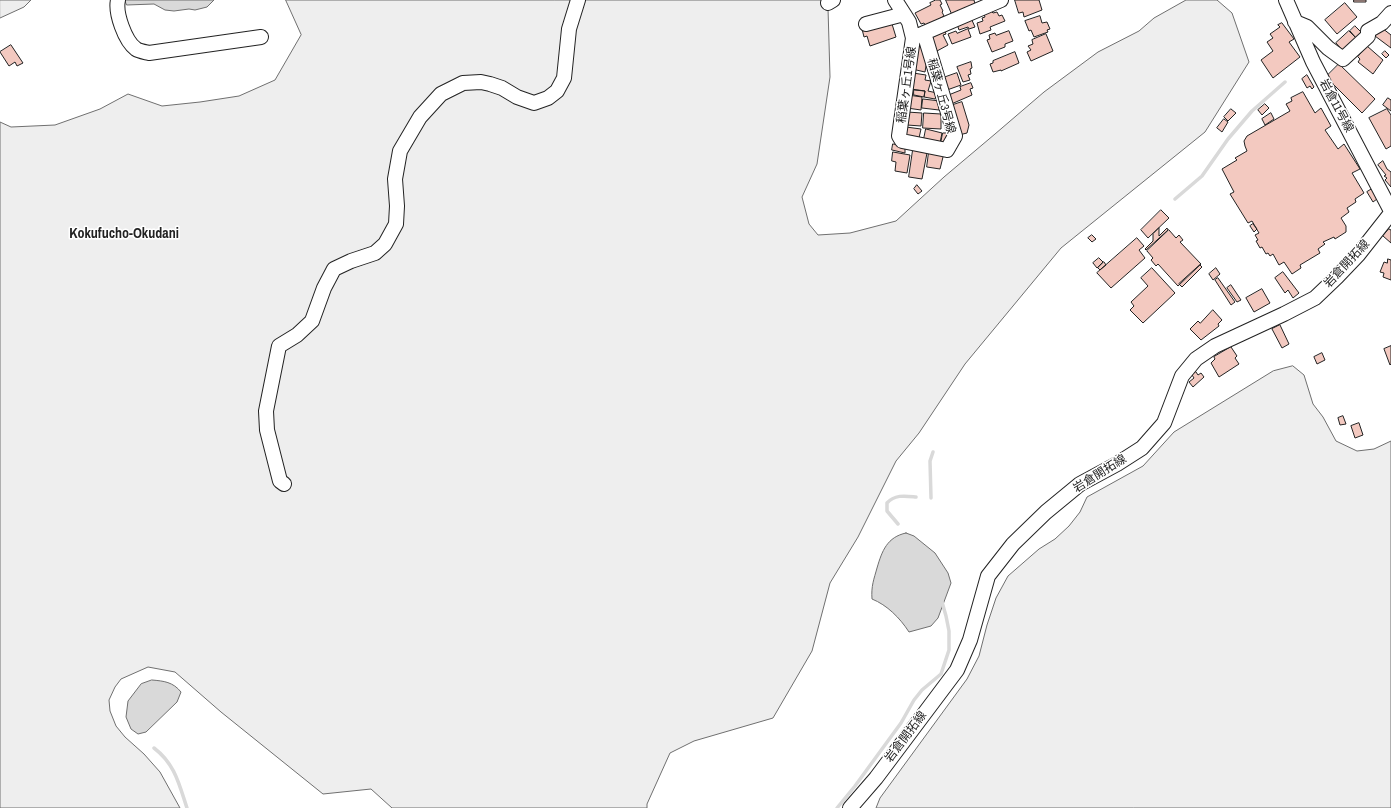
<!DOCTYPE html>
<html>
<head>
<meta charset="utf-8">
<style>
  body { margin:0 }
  canvas { display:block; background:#fff }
</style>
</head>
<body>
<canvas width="1391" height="808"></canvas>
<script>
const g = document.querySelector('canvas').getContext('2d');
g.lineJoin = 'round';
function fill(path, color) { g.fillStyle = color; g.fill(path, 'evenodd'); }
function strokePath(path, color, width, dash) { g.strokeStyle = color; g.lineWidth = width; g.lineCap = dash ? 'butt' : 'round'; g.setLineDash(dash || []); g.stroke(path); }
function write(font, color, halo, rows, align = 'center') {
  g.font = font + ' "Archivo Narrow","Noto Sans JP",sans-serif'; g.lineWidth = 3; g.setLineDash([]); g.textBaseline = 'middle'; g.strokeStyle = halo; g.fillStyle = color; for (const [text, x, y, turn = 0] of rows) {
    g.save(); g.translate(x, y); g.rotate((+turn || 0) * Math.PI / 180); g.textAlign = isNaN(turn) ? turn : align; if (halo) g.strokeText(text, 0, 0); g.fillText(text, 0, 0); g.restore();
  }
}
const green = new Path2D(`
  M 0,0 L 31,0 L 24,7 L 0,18 Z
  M 286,0 L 824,0 L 828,8 L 830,77 L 817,164 L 802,197 L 809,224 L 818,235 L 850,233 L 896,221 L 944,177 L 995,134 L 1044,92 L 1098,52 L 1139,31 L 1154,18 L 1186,0 L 1217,0 L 1232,13 L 1249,62 L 1205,132 L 1061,248 L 965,364 L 919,433 L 896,461 L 858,537 L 830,583 L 812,651 L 773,718 L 694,741 L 670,753 L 647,804 L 647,808 L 392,808 L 371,789 L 323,794 L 221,712 L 175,672 L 148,667 L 121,679 L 115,687 L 109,700 L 110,711 L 116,726 L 125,737 L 144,754 L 160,772 L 180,808 L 0,808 L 0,122 L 11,127 L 55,125 L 100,109 L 128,94 L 162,106 L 200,102 L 239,96 L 275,80 L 301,35 Z
  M 1293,366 L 1304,375 L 1313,404 L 1323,417 L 1336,441 L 1357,451 L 1374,449 L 1391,441 L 1391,808 L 876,808 L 880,798 L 967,679 L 979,656 L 987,625 L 996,598 L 1008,576 L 1039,549 L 1055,539 L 1069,526 L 1080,512 L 1087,497 L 1143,466 L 1174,432 L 1273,371 Z`);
fill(green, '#eee');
strokePath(green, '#6f6f6f', 1);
const water = new Path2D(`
  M 125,0 L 214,0 L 207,7 L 195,10 L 189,9 L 174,11 L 165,10 L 154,4 L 127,5 Z
  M 906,533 L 914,536 L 935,553 L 948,573 L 951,583 L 938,618 L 931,626 L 909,632 C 900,618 887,605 872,599 C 871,586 874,579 877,568 C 882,551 887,537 906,533 Z
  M 152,680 C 164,681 173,682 181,692 L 177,702 L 146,732 L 138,734 L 131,729 L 126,717 L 128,701 L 141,684 Z`);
fill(water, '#d9d9d9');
strokePath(water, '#6f6f6f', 1);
strokePath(new Path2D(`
  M 1175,199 L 1202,176 L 1228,139 L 1252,111 L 1285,82
  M 931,498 L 930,461 L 933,452
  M 898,524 L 887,511 L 887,503 C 895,494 906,496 916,497
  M 154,748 C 175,764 179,784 187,808
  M 837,808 L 855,786 L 901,723 L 914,700 L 922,690 L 941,674 L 949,650 L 949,631 L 946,616 L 942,602`), '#d9d9d9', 3.5);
const building = new Path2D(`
  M 936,0 L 940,0 L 942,4 L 940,5 L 943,11 L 942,12 L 944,16 L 926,26 L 924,23 L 921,24 L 915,13 L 931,5 L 930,3 Z
  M 946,0 L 974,0 L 975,4 L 952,14 Z
  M 1015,0 L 1039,0 L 1042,10 L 1024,17 L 1023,12 L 1019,13 Z
  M 1354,0 L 1366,0 L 1366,2 L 1354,2 Z
  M 1345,3 L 1357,17 L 1337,34 L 1325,20 Z
  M 991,11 L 993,13 L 997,12 L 999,16 L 1002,15 L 1005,21 L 990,27 L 991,30 L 980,34 L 977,23 L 983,21 L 982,18 L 985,17 L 984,14 Z
  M 1040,16 L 1042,23 L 1047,22 L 1050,29 L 1047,30 L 1048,32 L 1034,37 L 1031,30 L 1029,31 L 1025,21 Z
  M 971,18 L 975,27 L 969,29 L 968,27 L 959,30 L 957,24 Z
  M 1282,23 L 1294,39 L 1289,42 L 1300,57 L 1273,78 L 1261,60 L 1273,51 L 1267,42 L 1273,38 L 1270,34 L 1280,27 L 1278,25 Z
  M 892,24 L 896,37 L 870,46 L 867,36 L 864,37 L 862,29 Z
  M 1355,26 L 1363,34 L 1357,39 L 1350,31 Z
  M 1382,28 L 1391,35 L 1391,48 L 1375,36 Z
  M 944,29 L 946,34 L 943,35 L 948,45 L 937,51 L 931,39 L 933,38 L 932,34 Z
  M 968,29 L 971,37 L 952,44 L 948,34 L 956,31 L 957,33 Z
  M 1009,31 L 1013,41 L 1005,44 L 1005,47 L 992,52 L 987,40 L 990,39 L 989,35 L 995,33 L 996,35 Z
  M 1349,31 L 1357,39 L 1344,52 L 1336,43 Z
  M 1046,34 L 1053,51 L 1031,61 L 1027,52 L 1031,50 L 1028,46 L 1033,44 L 1032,40 Z
  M 916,42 L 920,43 L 927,60 L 925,72 L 912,69 Z
  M 11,45 L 23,63 L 17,66 L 15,62 L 9,66 L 0,52 Z
  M 1367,46 L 1383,60 L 1373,74 L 1358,62 L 1360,59 L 1358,57 Z
  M 1385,51 L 1389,55 L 1386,58 L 1382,54 Z
  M 1015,52 L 1019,63 L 1001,71 L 1001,70 L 993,72 L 990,64 L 993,63 L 993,61 Z
  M 971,62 L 972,68 L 970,69 L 971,74 L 968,75 L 970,80 L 963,82 L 957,67 Z
  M 1339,64 L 1375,99 L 1362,113 L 1326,77 Z
  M 913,73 L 926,75 L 925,80 L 931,81 L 928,91 L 937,93 L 935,99 L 924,97 L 925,91 L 911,89 Z
  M 957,73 L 961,85 L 947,90 L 943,78 Z
  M 1307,75 L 1314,87 L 1312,89 L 1310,86 L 1307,88 L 1302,79 Z
  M 971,83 L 973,88 L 970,89 L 972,95 L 949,105 L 946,96 L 961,90 L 960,87 Z
  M 914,90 L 925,91 L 924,97 L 914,95 Z
  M 1303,92 L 1315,113 L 1321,108 L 1331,126 L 1325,130 L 1338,149 L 1344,144 L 1360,169 L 1352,173 L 1364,193 L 1355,199 L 1356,202 L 1347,208 L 1349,212 L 1341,218 L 1346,226 L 1346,232 L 1335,239 L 1334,237 L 1323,242 L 1325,244 L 1318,249 L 1320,253 L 1300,265 L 1301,268 L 1292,274 L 1284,262 L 1279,265 L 1273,254 L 1270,256 L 1268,253 L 1266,254 L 1262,247 L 1260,248 L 1256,241 L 1258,240 L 1255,235 L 1259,233 L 1252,221 L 1248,223 L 1230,194 L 1234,192 L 1222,169 L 1237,160 L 1235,158 L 1247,151 L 1245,146 L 1244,141 L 1247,136 L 1290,111 L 1286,104 L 1292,101 L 1291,98 Z
  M 908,95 L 922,97 L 921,110 L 907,108 Z
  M 1388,98 L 1391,100 L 1391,111 L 1383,105 Z
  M 923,99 L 940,101 L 939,110 L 922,108 Z
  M 962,102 L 969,125 L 967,133 L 959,135 L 953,105 Z
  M 1265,104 L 1269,108 L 1262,115 L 1258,110 Z
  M 1231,109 L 1236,113 L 1228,121 L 1224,117 Z
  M 1387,109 L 1391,115 L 1391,146 L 1386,149 L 1369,118 Z
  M 907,112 L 922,113 L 921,126 L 907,125 Z
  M 924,113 L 941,114 L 941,129 L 923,128 Z
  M 1271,113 L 1274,119 L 1265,125 L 1262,119 Z
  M 1224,119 L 1228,122 L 1222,132 L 1217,128 Z
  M 906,127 L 921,129 L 919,138 L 906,136 Z
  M 926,129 L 942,133 L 940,143 L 924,139 Z
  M 943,133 L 947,133 L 945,144 L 941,143 Z
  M 893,144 L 905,146 L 905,153 L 892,150 Z
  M 913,150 L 927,153 L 922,179 L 909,177 Z
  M 893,152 L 910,155 L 907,173 L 895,171 L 896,162 L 892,161 Z
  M 929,152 L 944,153 L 940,169 L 927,167 Z
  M 1383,161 L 1387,169 L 1391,172 L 1391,187 L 1385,180 L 1387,178 L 1384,176 L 1386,175 L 1378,165 Z
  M 917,185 L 922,191 L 918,194 L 914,189 Z
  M 1372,189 L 1377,199 L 1373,202 L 1367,192 Z
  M 1161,210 L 1169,218 L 1148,238 L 1141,230 Z
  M 1253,224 L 1257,229 L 1254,232 L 1250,226 Z
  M 1159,228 L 1159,236 L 1167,228 L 1168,230 L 1146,250 L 1145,249 L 1153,241 L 1153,234 Z
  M 1389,229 L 1391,230 L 1391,243 L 1383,236 Z
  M 1169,230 L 1176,238 L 1179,235 L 1183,240 L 1180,242 L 1201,264 L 1178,286 L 1158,264 L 1156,266 L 1151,260 L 1153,258 L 1147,251 Z
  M 1092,235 L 1096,239 L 1092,242 L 1088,238 Z
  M 1137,238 L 1144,246 L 1139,250 L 1145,258 L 1111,288 L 1097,273 Z
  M 1099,258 L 1103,262 L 1097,268 L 1093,263 Z
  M 1388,259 L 1391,260 L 1391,280 L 1383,277 L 1384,273 L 1380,272 L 1384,262 L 1387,263 Z
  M 1104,262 L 1106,265 L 1100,270 L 1098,268 Z
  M 1200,265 L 1202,267 L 1182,287 L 1179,284 Z
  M 1152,268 L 1175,293 L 1143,323 L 1130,310 L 1134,306 L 1131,302 L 1148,286 L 1141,278 Z
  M 1216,268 L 1220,274 L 1213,280 L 1209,274 Z
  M 1283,272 L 1299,293 L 1293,298 L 1288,290 L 1285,293 L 1275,278 Z
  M 1218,278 L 1235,302 L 1231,305 L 1215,280 Z
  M 1231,285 L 1241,300 L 1237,302 L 1227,288 Z
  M 1262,289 L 1270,303 L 1254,312 L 1246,298 Z
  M 1213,310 L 1222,320 L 1218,324 L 1219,326 L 1201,340 L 1190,329 L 1198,321 L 1200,323 Z
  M 1280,325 L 1289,344 L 1282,348 L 1272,329 Z
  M 1391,346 L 1391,364 L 1390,365 L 1384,349 Z
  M 1231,347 L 1237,356 L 1235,358 L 1239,364 L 1219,377 L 1211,363 L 1215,359 L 1214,357 Z
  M 1322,353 L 1325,360 L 1317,364 L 1314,357 Z
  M 1196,372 L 1198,375 L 1201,373 L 1204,377 L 1193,387 L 1189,382 L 1194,378 L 1192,375 Z
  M 1343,416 L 1346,424 L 1340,425 L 1338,418 Z
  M 1359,423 L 1363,435 L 1355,438 L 1351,426 Z`);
fill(building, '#f3c9c0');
strokePath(building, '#222', 1);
const minor = new Path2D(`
  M 118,0 C 115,13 125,41 136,49 C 139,51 145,52 149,53 L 261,37
  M 895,0 L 904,14
  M 1286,0 L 1313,62 L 1391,211
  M 828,3 L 833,0
  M 1295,22 L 1307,27 L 1328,48 L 1343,59 L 1368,36 L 1368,31 L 1382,23 L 1391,13
  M 866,24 L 904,14 L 909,22 L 913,38
  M 924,33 L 955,136 L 947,150 L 902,141 L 899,136 L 913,38 L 924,33 L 1001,0
  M 284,484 L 280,481 L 267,430 L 266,411 L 279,346 L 297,335 L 312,321 L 324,288 L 334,269 L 351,261 L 375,253 L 385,244 L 396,224 L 397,206 L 395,179 L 400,151 L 420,117 L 441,94 L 463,83 L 481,82 L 490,84 L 502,88 L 517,97 L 534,103 L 548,98 L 557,91 L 564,78 L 569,29 L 578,0
  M 850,808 L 876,778 L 957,670 L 970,640 L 988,576 L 1013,544 L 1046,512 L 1080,484 L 1117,464 L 1142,448 L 1164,423 L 1182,376 L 1196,359 L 1215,346 L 1284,314 L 1315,298 L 1337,277 L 1358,255 L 1391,213`);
strokePath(minor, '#222', 16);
strokePath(minor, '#fff', 14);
write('12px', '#222', '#fff', [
  ["稲葉ヶ丘1号線",907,85,-82],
  ["稲葉ヶ丘3号線",941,96,75],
  ["岩倉11号線",1336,106,62],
  ["岩倉開拓線",1347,264,-47],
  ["岩倉開拓線",1100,474,-32],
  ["岩倉開拓線",906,737,-53]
]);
write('bold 14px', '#222', '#fff', [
  ["Kokufucho-Okudani",124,234]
]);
</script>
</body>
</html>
